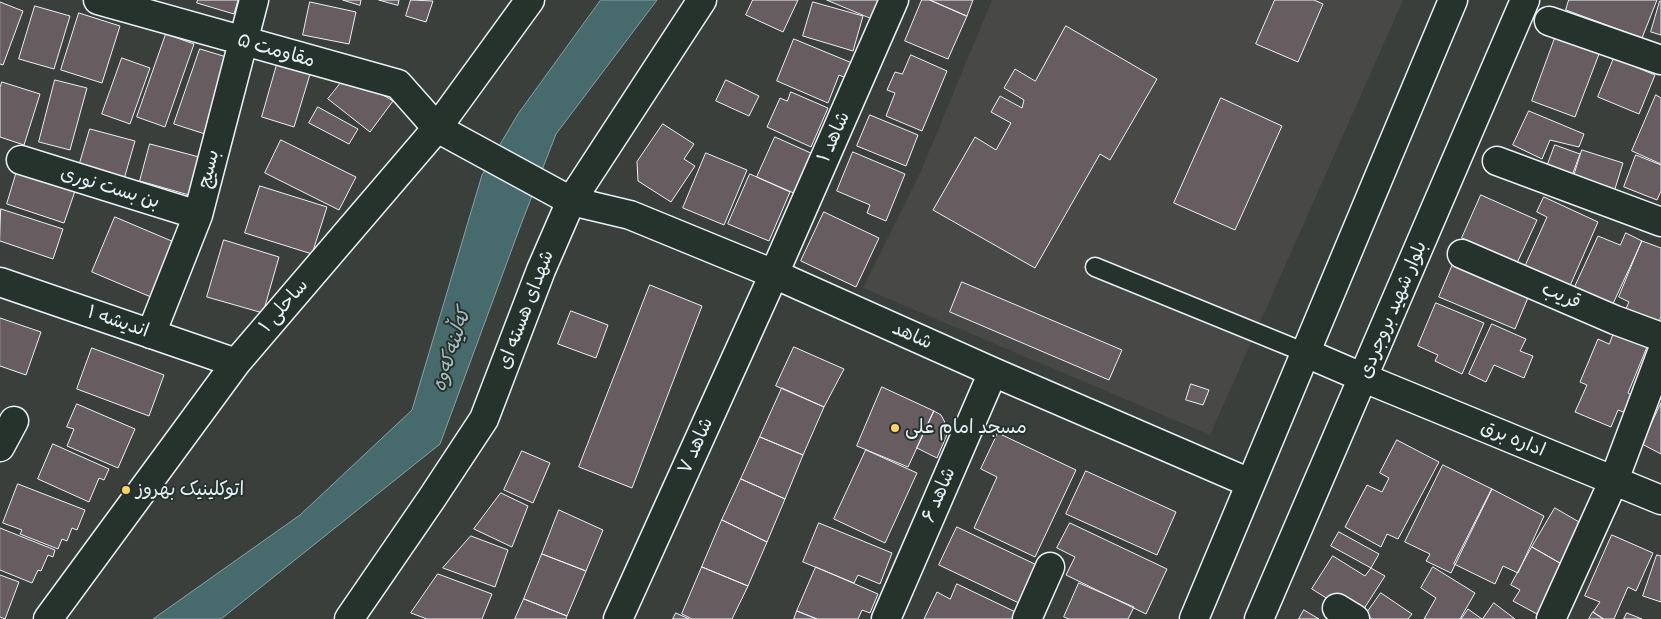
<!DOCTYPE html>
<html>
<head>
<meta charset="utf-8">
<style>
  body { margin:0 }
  canvas { display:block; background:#3a3f3c }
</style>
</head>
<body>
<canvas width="1661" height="619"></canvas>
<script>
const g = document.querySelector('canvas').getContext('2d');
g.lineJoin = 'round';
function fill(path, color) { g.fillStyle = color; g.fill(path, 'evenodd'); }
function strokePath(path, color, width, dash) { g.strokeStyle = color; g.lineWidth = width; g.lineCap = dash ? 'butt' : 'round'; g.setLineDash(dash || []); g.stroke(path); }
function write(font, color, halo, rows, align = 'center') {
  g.font = font + ' "Patrick Hand","Playpen Sans Arabic",sans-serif'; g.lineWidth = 4; g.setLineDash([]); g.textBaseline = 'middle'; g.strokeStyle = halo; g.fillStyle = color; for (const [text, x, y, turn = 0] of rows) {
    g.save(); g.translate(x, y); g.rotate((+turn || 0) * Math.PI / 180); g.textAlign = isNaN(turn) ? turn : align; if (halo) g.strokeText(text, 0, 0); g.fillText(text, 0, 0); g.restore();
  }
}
fill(new Path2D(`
  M 992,0 L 1403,0 L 1210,435 L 863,288 L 921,171 Z`), '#484847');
const water = new Path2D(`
  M 601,0 L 657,0 L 556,134 L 520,227 L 440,444 L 221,619 L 153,619 L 300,515 L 412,410 L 482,175 L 518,114 Z`);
fill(water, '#476b6c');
strokePath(water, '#87a1a4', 1);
const building = new Path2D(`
  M 198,0 L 238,0 L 234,14 L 197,3 Z
  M 343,0 L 361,0 L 360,5 Z
  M 379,0 L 399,0 L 398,5 Z
  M 411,0 L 433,1 L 426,22 L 406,16 Z
  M 753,0 L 798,0 L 783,32 L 746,15 Z
  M 827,0 L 881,0 L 873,19 Z
  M 922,0 L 930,0 L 967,16 L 948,59 L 905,41 Z
  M 930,0 L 973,0 L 967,16 Z
  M 1275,0 L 1314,0 L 1323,4 L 1298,62 L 1256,44 Z
  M 1569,0 L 1657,0 L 1642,38 L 1566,10 Z
  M 1660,1 L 1661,1 L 1661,35 L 1651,32 Z
  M 0,2 L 23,11 L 3,65 L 0,64 Z
  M 310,2 L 356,12 L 349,44 L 303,35 Z
  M 813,2 L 863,16 L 853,51 L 803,36 Z
  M 35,6 L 70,16 L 54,69 L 19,59 Z
  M 79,13 L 120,26 L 102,83 L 61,70 Z
  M 1066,26 L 1157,79 L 1110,160 L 1100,154 L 1035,268 L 933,210 L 975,137 L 996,150 L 1011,123 L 991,112 L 1000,96 L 1022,108 L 1024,100 L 1004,88 L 1015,69 L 1035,81 Z
  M 166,34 L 194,44 L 165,127 L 137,117 Z
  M 1555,38 L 1599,54 L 1575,117 L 1532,101 Z
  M 794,39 L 852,63 L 846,78 L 839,75 L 828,103 L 777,81 Z
  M 200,49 L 233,59 L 208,135 L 174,124 Z
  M 911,55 L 947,71 L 922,131 L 886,116 L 895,93 L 887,90 L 895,72 L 902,74 Z
  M 122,58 L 150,68 L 130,124 L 102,114 Z
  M 1614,58 L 1655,75 L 1639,114 L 1598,97 Z
  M 278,61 L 311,71 L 294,127 L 262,117 Z
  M 348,74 L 393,101 L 370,132 L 328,99 Z
  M 55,80 L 87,88 L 70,150 L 39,142 Z
  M 726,80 L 759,96 L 749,116 L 716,101 Z
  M 2,82 L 40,94 L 24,145 L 0,137 L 0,88 Z
  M 791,92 L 828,108 L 811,147 L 767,127 L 780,98 L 787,101 Z
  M 1656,95 L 1661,98 L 1661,164 L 1632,151 Z
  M 1221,98 L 1282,126 L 1235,230 L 1174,203 Z
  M 318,107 L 358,129 L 349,144 L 309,123 Z
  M 1529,111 L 1584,134 L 1579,147 L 1550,140 L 1542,159 L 1513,145 Z
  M 870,115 L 918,135 L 906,166 L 857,146 Z
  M 663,124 L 694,144 L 684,159 L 695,166 L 671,202 L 638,181 L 637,162 Z
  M 90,129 L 135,141 L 122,186 L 77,173 Z
  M 775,137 L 813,154 L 796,194 L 757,177 Z
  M 281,140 L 356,177 L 339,210 L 265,173 Z
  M 150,144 L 199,157 L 189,195 L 140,181 Z
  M 1555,145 L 1580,154 L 1570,181 L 1545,172 Z
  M 1582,150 L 1623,163 L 1614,192 L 1573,179 Z
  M 853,152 L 905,174 L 886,221 L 867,213 L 870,205 L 837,191 Z
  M 706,153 L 747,170 L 724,225 L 683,208 Z
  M 1636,155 L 1661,165 L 1661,191 L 1657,200 L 1624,187 Z
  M 17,171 L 75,191 L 64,223 L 7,204 Z
  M 750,174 L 790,192 L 769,241 L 728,224 Z
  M 260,186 L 327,207 L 312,254 L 245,233 Z
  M 1481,195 L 1537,220 L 1517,263 L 1462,238 Z
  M 1544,197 L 1598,222 L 1569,288 L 1524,268 L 1547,217 L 1537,212 Z
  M 1,209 L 63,229 L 53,259 L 0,241 Z
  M 824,212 L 879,238 L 856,287 L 801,261 Z
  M 115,217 L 174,242 L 151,297 L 92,272 Z
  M 1626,233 L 1642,241 L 1611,308 L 1573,290 L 1598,236 L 1620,245 Z
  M 224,240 L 279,257 L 263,313 L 207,297 Z
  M 1642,241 L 1661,248 L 1661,317 L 1655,331 L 1622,317 L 1629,302 L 1619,297 Z
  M 1456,257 L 1532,288 L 1515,329 L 1439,297 Z
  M 962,282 L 1122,350 L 1109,380 L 950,312 Z
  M 650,285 L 702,306 L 632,488 L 579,467 Z
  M 1436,303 L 1484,323 L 1462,374 L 1435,361 L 1438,355 L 1418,346 Z
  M 571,311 L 608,325 L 596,358 L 558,344 Z
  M 0,318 L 41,332 L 26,375 L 0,366 Z
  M 1492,324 L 1526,339 L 1520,351 L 1533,356 L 1524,378 L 1494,365 L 1486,382 L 1469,374 Z
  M 1616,327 L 1649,342 L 1628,393 L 1633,396 L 1626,413 L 1618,410 L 1611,427 L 1575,412 L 1587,385 L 1580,382 L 1598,339 L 1609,344 Z
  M 794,347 L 844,369 L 824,407 L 776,386 Z
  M 92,348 L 164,375 L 149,416 L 77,389 Z
  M 1191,384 L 1209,390 L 1203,405 L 1186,400 Z
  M 882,387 L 934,411 L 908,467 L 857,446 Z
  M 782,388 L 824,407 L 803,455 L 760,437 Z
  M 1661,403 L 1661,454 L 1642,444 Z
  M 77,404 L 135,429 L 118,468 L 67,446 L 74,429 L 67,427 Z
  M 934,411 L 941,415 L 949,430 L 937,458 L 917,448 Z
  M 998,433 L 1076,470 L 1035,557 L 974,528 L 997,477 L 981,469 Z
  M 760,437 L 803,455 L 785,499 L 741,479 Z
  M 1397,440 L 1439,462 L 1398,539 L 1387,534 L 1381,547 L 1345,527 L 1367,485 L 1382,492 L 1389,478 L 1380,473 Z
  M 53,444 L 109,469 L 104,480 L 99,478 L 89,502 L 38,479 Z
  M 866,450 L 917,473 L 885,543 L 834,519 Z
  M 522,451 L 550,463 L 533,503 L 504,490 Z
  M 1443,465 L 1492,489 L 1451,573 L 1426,561 L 1430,554 L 1405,542 Z
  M 1086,471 L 1176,512 L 1157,555 L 1066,514 Z
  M 741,479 L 785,499 L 767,542 L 722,520 Z
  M 18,484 L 85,510 L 77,530 L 72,528 L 67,541 L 62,539 L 58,549 L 20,534 L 22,530 L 3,523 Z
  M 1492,489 L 1544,516 L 1518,573 L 1503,566 L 1495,584 L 1454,564 Z
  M 501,493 L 528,506 L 512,547 L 474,529 Z
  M 1555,508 L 1586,526 L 1565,566 L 1532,547 Z
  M 559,510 L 603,530 L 586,571 L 542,554 Z
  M 722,520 L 767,542 L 748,586 L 702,567 Z
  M 819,523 L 892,553 L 880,584 L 858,575 L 854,583 L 803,562 Z
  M 1070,523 L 1167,569 L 1146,614 L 1066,575 L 1075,557 L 1057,548 Z
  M 957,527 L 1041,567 L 1023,605 L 939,565 Z
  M 0,528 L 55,550 L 53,557 L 48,555 L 41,571 L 38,570 L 32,583 L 0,570 Z
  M 1339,532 L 1379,554 L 1371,568 L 1331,546 Z
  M 1612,535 L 1653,553 L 1636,591 L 1628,587 L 1614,619 L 1604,619 L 1593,612 L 1600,602 L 1585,596 Z
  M 471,536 L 508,550 L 495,587 L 443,568 Z
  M 1532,547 L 1565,566 L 1537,614 L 1513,601 L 1520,590 L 1511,585 Z
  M 542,554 L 586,571 L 567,616 L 524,599 Z
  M 1657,555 L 1661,556 L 1661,602 L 1643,596 Z
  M 1333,556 L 1365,576 L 1371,568 L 1385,576 L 1358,618 L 1312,589 Z
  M 702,567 L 748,586 L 732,619 L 692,619 L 682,614 Z
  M 816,567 L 878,594 L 870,613 L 862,610 L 858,619 L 817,619 L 797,611 Z
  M 1433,567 L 1475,593 L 1460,619 L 1424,619 L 1436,598 L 1421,588 Z
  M 438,574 L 492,594 L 482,619 L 427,619 L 411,613 Z
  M 0,575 L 19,582 L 5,619 L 0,617 Z
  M 1079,583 L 1134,607 L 1128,619 L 1069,619 L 1064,617 Z
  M 957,584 L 1024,616 L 1023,619 L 924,619 L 937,592 L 950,599 Z
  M 1381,593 L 1412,614 L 1408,619 L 1372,619 L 1366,614 Z
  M 524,599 L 567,616 L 566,619 L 515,619 Z
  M 1494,603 L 1515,619 L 1461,619 L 1468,609 L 1482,619 Z
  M 1304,610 L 1319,619 L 1299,619 Z
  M 797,611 L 817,619 L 794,619 Z
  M 1593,612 L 1603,619 L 1589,619 Z
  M 676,613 L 689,619 L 673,619 Z
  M 1627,613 L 1642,619 L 1624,619 Z`);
fill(building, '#675c60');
strokePath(building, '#e8f1f8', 1);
const lane = new Path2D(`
  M 1095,267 L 1306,353`);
const street = new Path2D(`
  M 98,0 L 398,84 L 437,128 L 571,201 L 630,215 L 774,274 L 993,372 L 1250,483
  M 1549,21 L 1661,60
  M 21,160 L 198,215
  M 1497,161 L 1661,222
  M 1462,254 L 1615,320 L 1661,337
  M 151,334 L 198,215 L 254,0
  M 1364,378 L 1661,500
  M 0,447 L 14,421
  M 1337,608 L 1355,619
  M 618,619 L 774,274 L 894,0
  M 886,619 L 993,372
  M 1027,619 L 1050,567
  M 1551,619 L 1614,480 L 1661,355`);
const secondary = new Path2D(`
  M 0,282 L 236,363
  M 1306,353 L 1364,378
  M 48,619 L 236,363 L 437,128 L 530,0
  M 349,619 L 432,498 L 484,419 L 541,270 L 571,201 L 702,0
  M 1194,619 L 1453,0
  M 1259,619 L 1525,0`);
strokePath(lane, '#e8f1f8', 21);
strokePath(street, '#e8f1f8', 31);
strokePath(secondary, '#e8f1f8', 31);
strokePath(lane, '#26332d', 18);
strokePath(street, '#26332d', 28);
strokePath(secondary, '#26332d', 28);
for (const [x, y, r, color] of [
  [895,428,5,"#ffd166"],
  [126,490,5,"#ffd166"]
]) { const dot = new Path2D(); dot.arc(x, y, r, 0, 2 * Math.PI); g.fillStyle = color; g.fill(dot); strokePath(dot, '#26332d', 2); }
write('19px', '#e8f1f8', '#26332d', [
  ["مقاومت ۵",276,51,16],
  ["شاهد ۱",834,137,-66],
  ["بسیج",209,169,-76],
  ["بن بست نوری",110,188,17],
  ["قریب",1561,296,23],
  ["ساحلی ۱",284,306,-49],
  ["شهدای هسته ای",526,310,-69],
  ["بلوار شهید بروجردی",1393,310,-67],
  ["اندیشه ۱",118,322,19],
  ["شاهد",912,336,24],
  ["اداره برق",1513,439,22],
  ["شاهد ۷",696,446,-66],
  ["شاهد ۶",939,495,-67]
]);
write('19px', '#e8f1f8', '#26332d', [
  ["مسجد امام علی",905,428],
  ["اتوکلینیک بهروز",136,490]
], 'left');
write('italic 20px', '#a8bbc0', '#26332d', [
  ["کەڵینەکەوە",452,350,-72]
]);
</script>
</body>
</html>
